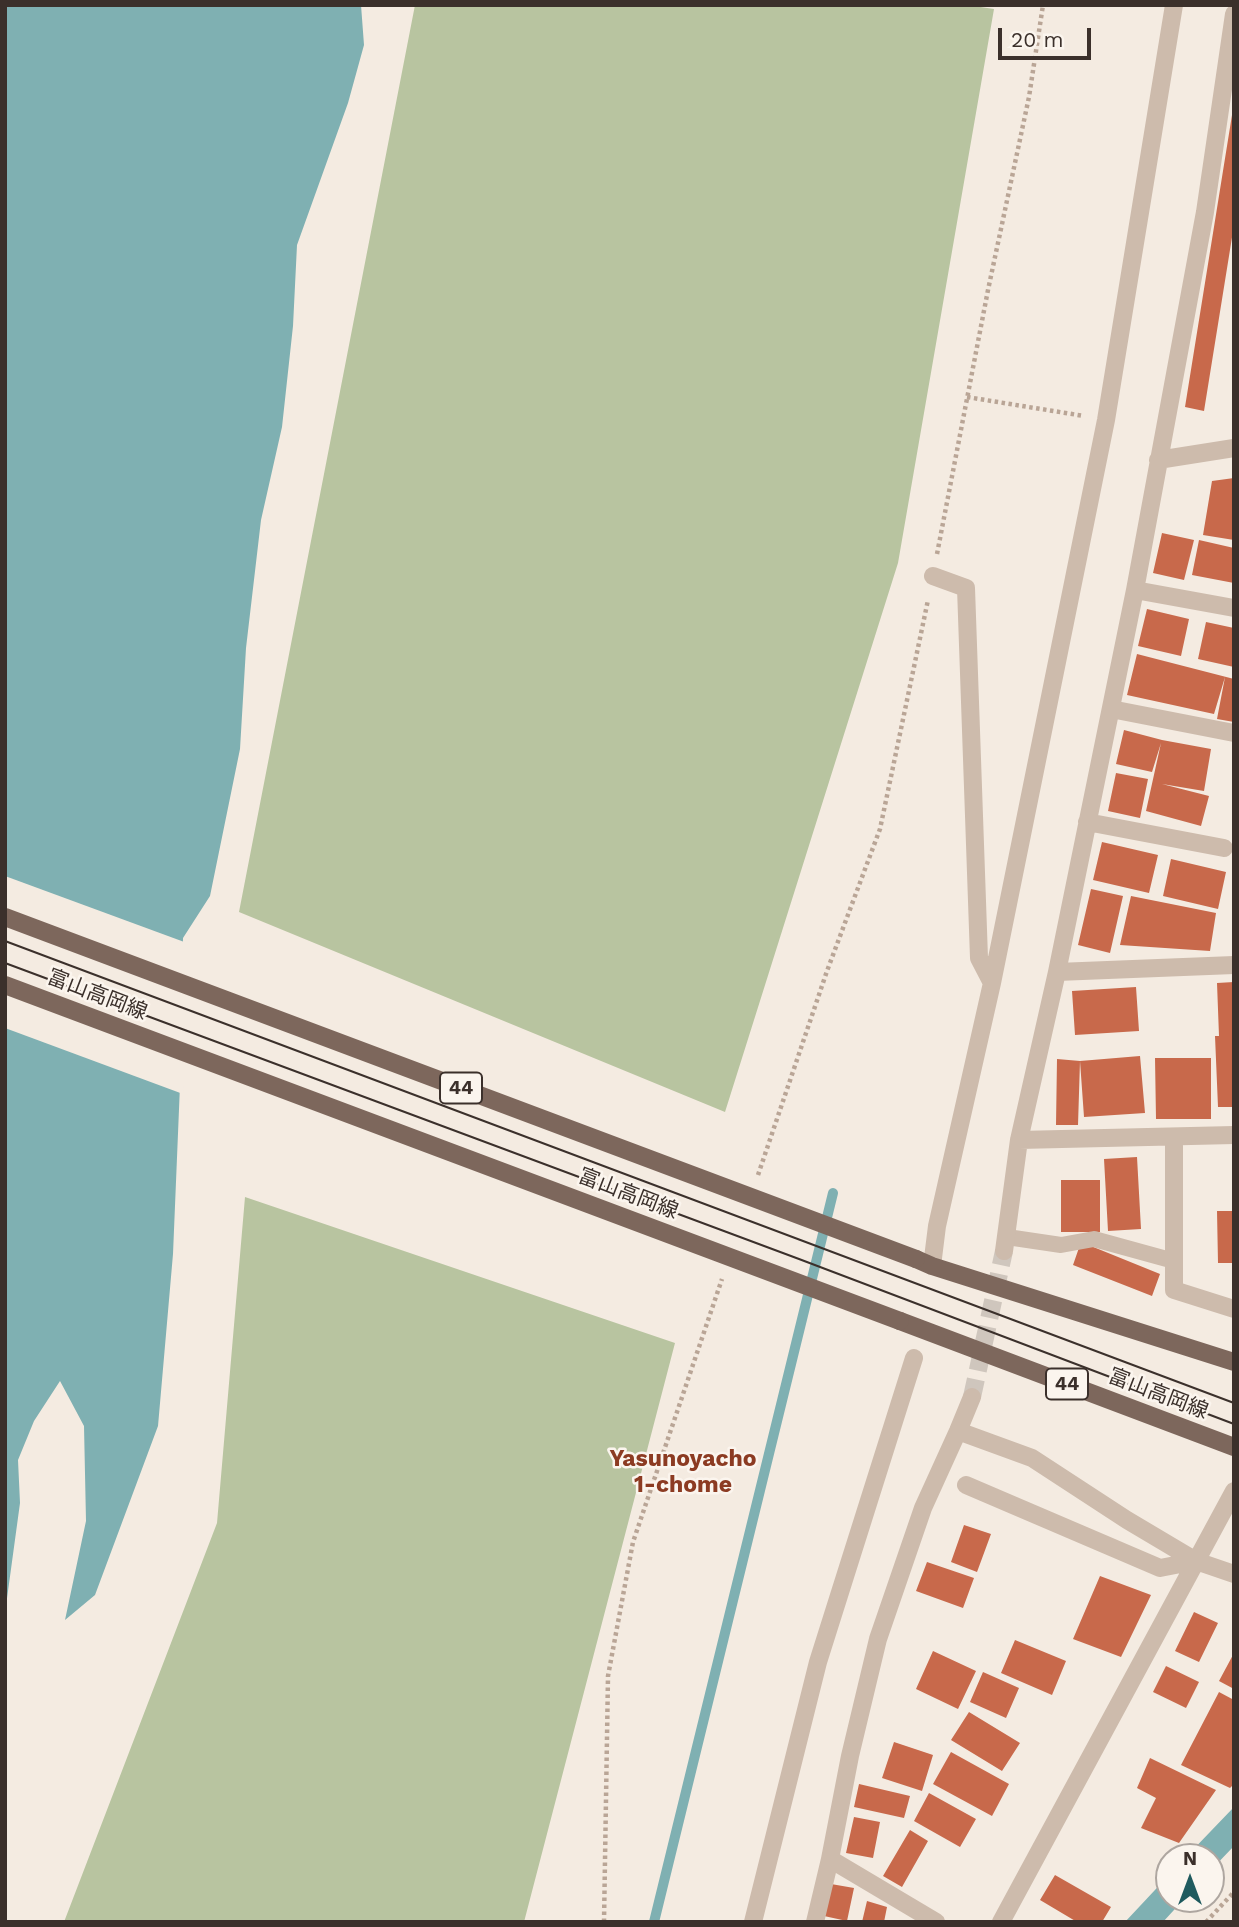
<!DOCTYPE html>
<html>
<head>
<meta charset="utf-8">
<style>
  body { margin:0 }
  #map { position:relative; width:1239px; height:1927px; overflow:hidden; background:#f4ebe1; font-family:"Work Sans",sans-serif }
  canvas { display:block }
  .frame { position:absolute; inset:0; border:7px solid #3b302b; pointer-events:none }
  .north { position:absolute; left:1155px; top:1843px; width:70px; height:70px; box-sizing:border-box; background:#fbf5ee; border:2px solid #aea6a0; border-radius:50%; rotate:0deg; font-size:19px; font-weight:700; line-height:28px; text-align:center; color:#3b302b }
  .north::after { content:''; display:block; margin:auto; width:24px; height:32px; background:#1f5a5e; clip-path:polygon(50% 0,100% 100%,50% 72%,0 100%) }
  .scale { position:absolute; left:998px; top:28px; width:93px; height:32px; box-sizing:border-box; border:4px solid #3b302b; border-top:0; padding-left:9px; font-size:21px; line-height:24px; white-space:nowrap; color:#3b302b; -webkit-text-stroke:5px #fbf5ee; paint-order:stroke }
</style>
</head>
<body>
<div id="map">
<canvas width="1239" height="1927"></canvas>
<div class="frame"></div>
<div class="north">N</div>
<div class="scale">20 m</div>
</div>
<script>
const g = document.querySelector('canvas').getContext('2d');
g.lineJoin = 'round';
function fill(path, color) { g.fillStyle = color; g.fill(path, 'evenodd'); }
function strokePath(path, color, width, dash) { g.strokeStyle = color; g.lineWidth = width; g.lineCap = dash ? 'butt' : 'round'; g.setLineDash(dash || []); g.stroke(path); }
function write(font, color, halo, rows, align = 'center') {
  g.font = font + ' "Work Sans","Noto Sans JP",sans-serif'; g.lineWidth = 5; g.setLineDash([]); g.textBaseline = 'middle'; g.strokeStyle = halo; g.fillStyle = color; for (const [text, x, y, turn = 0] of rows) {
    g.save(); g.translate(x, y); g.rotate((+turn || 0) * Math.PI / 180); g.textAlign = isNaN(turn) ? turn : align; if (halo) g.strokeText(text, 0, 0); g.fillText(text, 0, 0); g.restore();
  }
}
fill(new Path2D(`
  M 415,5 L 967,5 L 994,9 L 898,563 L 725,1112 L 239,912 Z
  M 245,1197 L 675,1343 L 524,1922 L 64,1922 L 217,1523 Z`), '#b8c4a0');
fill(new Path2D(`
  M 5,5 L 361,5 L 364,45 L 348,103 L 297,245 L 293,326 L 282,427 L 261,520 L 246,648 L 240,749 L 210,896 L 183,938 L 180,1085 L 173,1254 L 158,1426 L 95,1595 L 65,1620 L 86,1521 L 84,1426 L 60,1381 L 34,1421 L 18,1460 L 20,1503 L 5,1613 Z
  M 1234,1807 L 1234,1846 L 1211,1870 L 1211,1857 L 1186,1857 Z
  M 1169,1875 L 1169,1899 L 1184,1899 L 1163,1922 L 1125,1922 Z`), '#7fb0b2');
fill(new Path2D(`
  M 5,876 L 187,943 L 183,1094 L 5,1028 Z`), '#f4ebe1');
strokePath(new Path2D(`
  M 654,1922 L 833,1193`), '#7fb0b2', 10);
fill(new Path2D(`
  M 1232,115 L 1234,115 L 1234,225 L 1204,411 L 1185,407 Z
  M 1234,478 L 1234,540 L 1203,535 L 1212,481 Z
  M 1162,533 L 1194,540 L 1184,580 L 1153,573 Z
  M 1199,540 L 1234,548 L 1234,583 L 1192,575 Z
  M 1147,609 L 1189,619 L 1181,656 L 1138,646 Z
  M 1206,622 L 1234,628 L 1234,667 L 1198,659 Z
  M 1137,654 L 1234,679 L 1234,722 L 1217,719 L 1225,677 L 1214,714 L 1127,695 Z
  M 1124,730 L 1162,740 L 1211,749 L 1204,791 L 1162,784 L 1209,796 L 1201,826 L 1146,811 L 1161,743 L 1152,772 L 1116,764 Z
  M 1116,773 L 1148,779 L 1140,818 L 1108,811 Z
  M 1102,842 L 1158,855 L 1149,893 L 1093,880 Z
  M 1171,859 L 1226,872 L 1218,909 L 1163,896 Z
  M 1091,889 L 1123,896 L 1110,953 L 1078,945 Z
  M 1131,896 L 1216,913 L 1210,951 L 1120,945 Z
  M 1234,982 L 1234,1107 L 1218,1107 L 1215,1036 L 1219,1036 L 1217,983 Z
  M 1136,987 L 1139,1031 L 1075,1035 L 1072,991 Z
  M 1140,1056 L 1145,1113 L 1084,1117 L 1080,1061 L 1078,1125 L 1056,1125 L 1057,1059 L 1080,1061 Z
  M 1155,1058 L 1211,1058 L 1211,1119 L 1156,1119 Z
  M 1137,1157 L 1141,1229 L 1108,1231 L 1104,1159 Z
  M 1061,1180 L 1100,1180 L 1100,1232 L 1061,1232 Z
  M 1217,1211 L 1234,1211 L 1234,1263 L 1218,1263 Z
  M 1081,1242 L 1160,1274 L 1152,1296 L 1073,1265 Z
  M 964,1525 L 991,1534 L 977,1572 L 951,1562 Z
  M 927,1562 L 974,1578 L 963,1608 L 916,1591 Z
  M 1100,1576 L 1151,1595 L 1121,1657 L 1073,1639 Z
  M 1194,1612 L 1218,1623 L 1199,1662 L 1175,1651 Z
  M 1015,1640 L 1066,1661 L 1052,1695 L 1001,1673 Z
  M 933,1651 L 976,1671 L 958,1709 L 916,1689 Z
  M 1234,1653 L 1234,1689 L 1219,1681 Z
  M 1166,1666 L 1199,1682 L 1186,1708 L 1153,1692 Z
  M 983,1672 L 1019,1688 L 1006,1718 L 970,1702 Z
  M 1219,1692 L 1234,1700 L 1234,1784 L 1230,1788 L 1181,1765 Z
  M 969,1712 L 1020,1743 L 1002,1771 L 951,1740 Z
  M 894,1742 L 933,1755 L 922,1791 L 882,1778 Z
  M 951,1752 L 1009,1784 L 992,1816 L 933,1784 Z
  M 1150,1758 L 1216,1790 L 1179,1843 L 1141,1828 L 1156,1798 L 1137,1788 Z
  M 859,1784 L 910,1796 L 904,1818 L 854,1807 Z
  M 929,1793 L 976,1819 L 960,1847 L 914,1821 Z
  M 854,1817 L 880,1822 L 873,1858 L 846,1853 Z
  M 910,1830 L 928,1841 L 902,1887 L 883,1876 Z
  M 1055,1875 L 1111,1907 L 1102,1922 L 1077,1922 L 1040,1900 Z
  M 831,1884 L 854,1888 L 847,1921 L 824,1916 Z
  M 867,1901 L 887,1907 L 884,1922 L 862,1922 Z`), '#c8694b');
strokePath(new Path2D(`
  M 972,1397 L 1004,1251`), '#cfc6bd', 18, [18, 9]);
strokePath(new Path2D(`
  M 967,397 L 1084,416
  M 937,554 L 988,290 L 1029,97 L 1043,5
  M 758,1175 L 827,971 L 880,829 L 928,600
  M 604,1922 L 608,1676 L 633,1542 L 722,1279
  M 1206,1922 L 1234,1892`), '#b9a596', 4.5, [3.5, 3.5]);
strokePath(new Path2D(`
  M 1007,1237 L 1061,1245 L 1094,1239 L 1174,1261`), '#cdbbac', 16);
strokePath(new Path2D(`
  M 1158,460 L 1234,448
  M 933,576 L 966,588 L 979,958 L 992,983
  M 1135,590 L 1234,608
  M 1111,709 L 1234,733
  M 1087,822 L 1224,848
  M 1057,972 L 1234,965
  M 1174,1137 L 1174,1290 L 1234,1309
  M 1019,1140 L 1234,1135
  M 1004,1251 L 1019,1140 L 1057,972 L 1135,590 L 1205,212 L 1234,14
  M 932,1266 L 937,1226 L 992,983 L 1106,420 L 1174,5
  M 958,1431 L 1032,1458 L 1127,1520 L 1196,1561 L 1234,1574
  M 966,1485 L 1160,1568 L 1196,1561
  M 830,1859 L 936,1922
  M 753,1922 L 818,1662 L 914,1358
  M 815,1922 L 830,1859 L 850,1756 L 878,1639 L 923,1508 L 958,1431 L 972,1397
  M 1001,1922 L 1234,1491`), '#cdbbac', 18);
strokePath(new Path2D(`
  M 916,1259 L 932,1266 L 1234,1362
  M 900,1321 L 1234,1447`), '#7d675c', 18);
strokePath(new Path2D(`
  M 5,941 L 1234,1403
  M 5,963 L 799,1259 L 1234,1424`), '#3b302b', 2);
strokePath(new Path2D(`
  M 5,917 L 916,1259
  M 5,985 L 900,1321`), '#7d675c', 18);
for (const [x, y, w] of [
  [461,1088,42],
  [1067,1384,42]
]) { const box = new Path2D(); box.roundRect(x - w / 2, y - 15.5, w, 31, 5); g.fillStyle = '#fbf5ee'; g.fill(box); strokePath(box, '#3b302b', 2); }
write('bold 19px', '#3b302b', null, [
  ["44",461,1088],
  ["44",1067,1384]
]);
write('21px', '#3b302b', '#fbf5ee', [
  ["富山高岡線",97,995,21],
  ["富山高岡線",628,1194,21],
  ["富山高岡線",1158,1394,21]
]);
write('bold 23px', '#8c3b22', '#fbf5ee', [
  ["Yasunoyacho",683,1459],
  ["1-chome",683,1485]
]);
</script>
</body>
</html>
